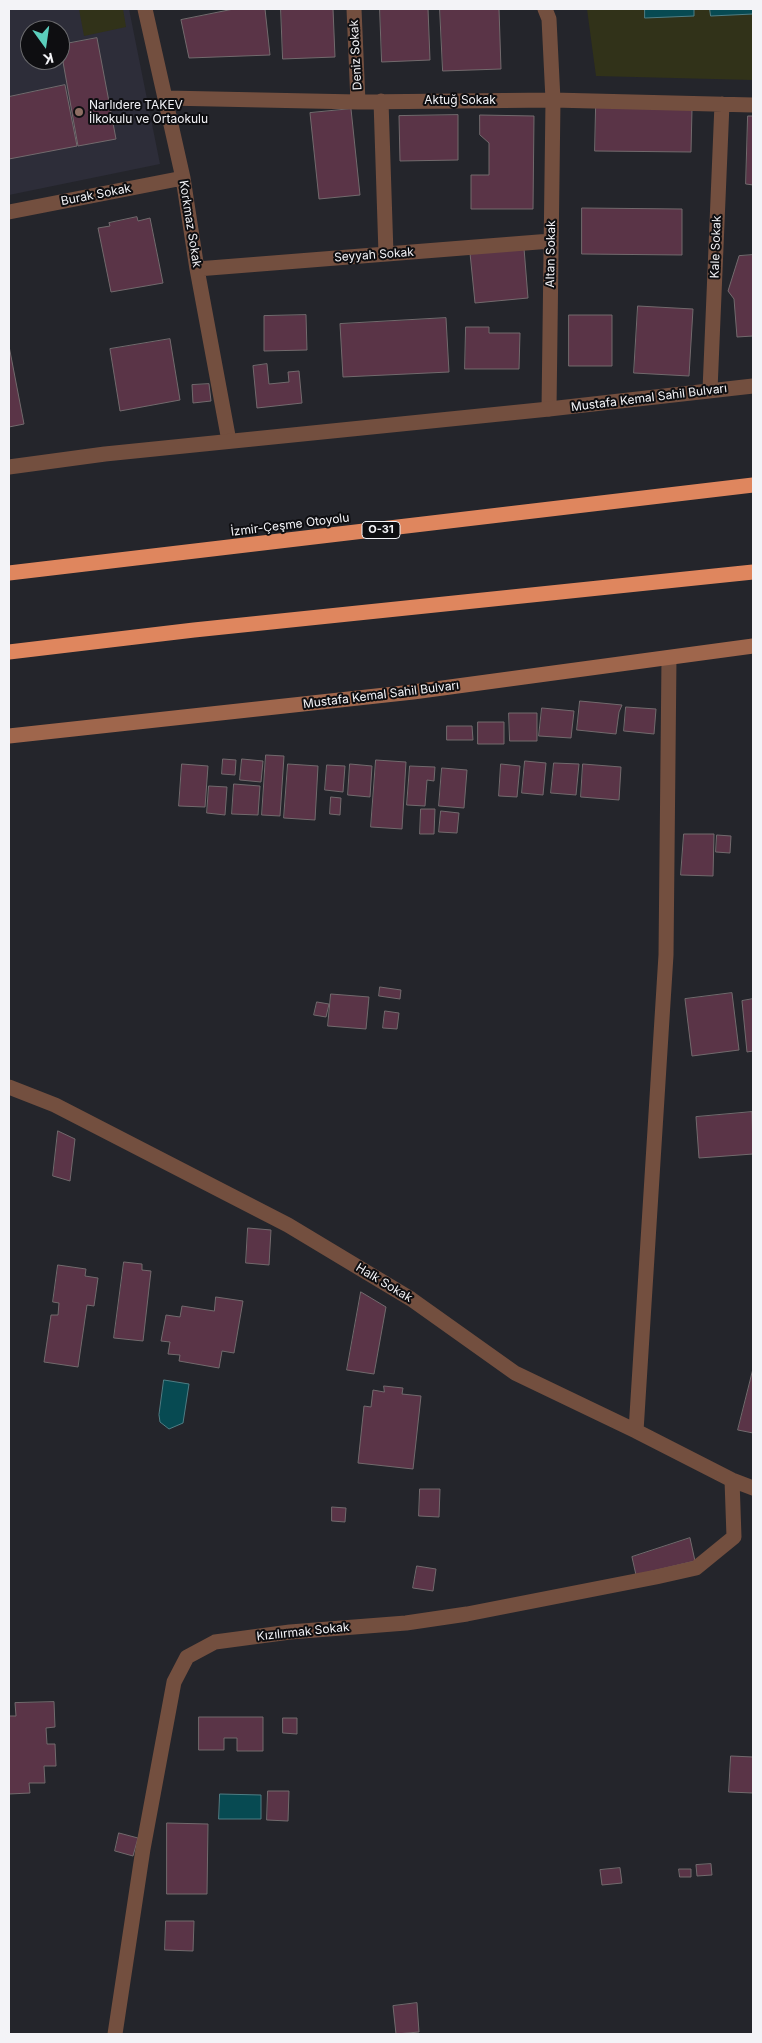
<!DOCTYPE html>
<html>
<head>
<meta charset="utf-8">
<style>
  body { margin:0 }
  #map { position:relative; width:762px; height:2043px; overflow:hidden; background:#24252b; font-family:Inter,sans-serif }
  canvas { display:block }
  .frame { position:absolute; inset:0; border:10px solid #f3f3f7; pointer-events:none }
  .north { position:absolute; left:20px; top:20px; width:50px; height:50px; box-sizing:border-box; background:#0e0e11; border:1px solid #6a6a6d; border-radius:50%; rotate:166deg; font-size:14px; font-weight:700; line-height:20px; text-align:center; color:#f3f3f7 }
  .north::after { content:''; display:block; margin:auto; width:18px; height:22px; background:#5bcebc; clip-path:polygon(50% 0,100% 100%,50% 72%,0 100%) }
</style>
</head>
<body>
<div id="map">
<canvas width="762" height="2043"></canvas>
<div class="frame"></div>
<div class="north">K</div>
</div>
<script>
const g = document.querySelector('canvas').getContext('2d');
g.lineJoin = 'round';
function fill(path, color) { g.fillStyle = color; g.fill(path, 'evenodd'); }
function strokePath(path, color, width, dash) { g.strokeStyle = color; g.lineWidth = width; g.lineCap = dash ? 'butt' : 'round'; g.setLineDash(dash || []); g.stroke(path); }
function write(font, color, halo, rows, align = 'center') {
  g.font = font + ' Inter,sans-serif'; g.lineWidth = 4; g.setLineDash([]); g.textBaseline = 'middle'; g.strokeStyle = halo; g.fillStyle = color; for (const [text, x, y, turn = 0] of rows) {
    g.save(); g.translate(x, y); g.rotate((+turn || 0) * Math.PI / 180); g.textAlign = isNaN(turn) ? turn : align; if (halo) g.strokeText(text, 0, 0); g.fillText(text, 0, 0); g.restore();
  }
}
fill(new Path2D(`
  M 9,9 L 129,9 L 160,164 L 9,195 ZM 30,30 L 60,30 L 60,60 L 30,60 Z`), '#2d2d39');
fill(new Path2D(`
  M 79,9 L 123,9 L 126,27 L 84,36 Z
  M 587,9 L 753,9 L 753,80 L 596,76 Z`), '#313219');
const water = new Path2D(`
  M 645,9 L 694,9 L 694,16 L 645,18 Z
  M 710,9 L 753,9 L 753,14 L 711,16 Z
  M 164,1380 L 189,1384 L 183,1423 L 169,1429 L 160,1422 L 159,1415 Z
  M 220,1794 L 261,1795 L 261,1819 L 219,1819 Z`);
fill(water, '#074a52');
strokePath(water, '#4e7d84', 1);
const building = new Path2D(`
  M 234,9 L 265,9 L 270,55 L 189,58 L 181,20 Z
  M 281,9 L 333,9 L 335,57 L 283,59 Z
  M 380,9 L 428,9 L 430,60 L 382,62 Z
  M 440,9 L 499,9 L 501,69 L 443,71 Z
  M 97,38 L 116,139 L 78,146 L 60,45 Z
  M 65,85 L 77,146 L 9,159 L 9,97 Z
  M 596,107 L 692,109 L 691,152 L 595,151 Z
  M 351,109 L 360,195 L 319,199 L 310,113 Z
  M 458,115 L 458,160 L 400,161 L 399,116 Z
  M 480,115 L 534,116 L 533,209 L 471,209 L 471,175 L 489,175 L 489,143 L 480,135 Z
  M 748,116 L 753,116 L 753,185 L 746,184 Z
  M 582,208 L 682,209 L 682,255 L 582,254 Z
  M 137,217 L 138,221 L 150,218 L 163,283 L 111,292 L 98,228 L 110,226 L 109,223 Z
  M 524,248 L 528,298 L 475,303 L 470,253 Z
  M 753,255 L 753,336 L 737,337 L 734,299 L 728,291 L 739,256 Z
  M 638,306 L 693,309 L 689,376 L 634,373 Z
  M 306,315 L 307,350 L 264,351 L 264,316 Z
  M 569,315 L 612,315 L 612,366 L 569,366 Z
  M 446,318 L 449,372 L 343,377 L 340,324 Z
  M 466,327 L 489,327 L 489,333 L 520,333 L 519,369 L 465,369 Z
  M 170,339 L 180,400 L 120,411 L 110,349 Z
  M 9,346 L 24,424 L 9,427 Z
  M 267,364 L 269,384 L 289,382 L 288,372 L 299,371 L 302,403 L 257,408 L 253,366 Z
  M 209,384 L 211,401 L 193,403 L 192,385 Z
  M 580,701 L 622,705 L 619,712 L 616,734 L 577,730 Z
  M 626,707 L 656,709 L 654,734 L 624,731 Z
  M 542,708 L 574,711 L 571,738 L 539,736 Z
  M 509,713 L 537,713 L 537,741 L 510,741 Z
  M 478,722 L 504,722 L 504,744 L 478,744 Z
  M 447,726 L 472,726 L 473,740 L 447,740 Z
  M 266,755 L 284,756 L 280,816 L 262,815 Z
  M 223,759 L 236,760 L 235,775 L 222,774 Z
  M 242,759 L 263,761 L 261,782 L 240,780 Z
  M 376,760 L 406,762 L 402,829 L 371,827 Z
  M 525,761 L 546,763 L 543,795 L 522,793 Z
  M 554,763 L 579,764 L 576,795 L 551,793 Z
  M 182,764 L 208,766 L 205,807 L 179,806 Z
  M 288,764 L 318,766 L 315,820 L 284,818 Z
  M 350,764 L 372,766 L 370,797 L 348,795 Z
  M 501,764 L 520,766 L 517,797 L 499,796 Z
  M 583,764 L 621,767 L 619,800 L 581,797 Z
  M 327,765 L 345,766 L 343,792 L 325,790 Z
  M 410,766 L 435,767 L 434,781 L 427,780 L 425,806 L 407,805 Z
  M 442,768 L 467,770 L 464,808 L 439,806 Z
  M 234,784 L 260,786 L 258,815 L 232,814 Z
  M 209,786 L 227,787 L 225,815 L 207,813 Z
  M 331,797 L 341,798 L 340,815 L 330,814 Z
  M 421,809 L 435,809 L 434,834 L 420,834 Z
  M 441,811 L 459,813 L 457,833 L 439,832 Z
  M 684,834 L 714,834 L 713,876 L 681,875 Z
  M 717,835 L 731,836 L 730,853 L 716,852 Z
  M 380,987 L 401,990 L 400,999 L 379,996 Z
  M 732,993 L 739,1050 L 692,1056 L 685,999 Z
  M 331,994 L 369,997 L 366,1029 L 328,1026 Z
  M 753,999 L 753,1051 L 747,1052 L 742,1001 Z
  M 317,1002 L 329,1004 L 326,1017 L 314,1015 Z
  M 385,1011 L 399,1013 L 397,1029 L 383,1028 Z
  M 752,1112 L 753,1154 L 699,1158 L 696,1117 Z
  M 58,1131 L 75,1139 L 70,1181 L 53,1176 Z
  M 248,1228 L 271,1230 L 269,1265 L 246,1263 Z
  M 124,1262 L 142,1264 L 142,1270 L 151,1271 L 143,1341 L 114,1338 Z
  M 58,1265 L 86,1269 L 85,1276 L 98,1278 L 94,1306 L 87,1305 L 78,1367 L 44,1362 L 51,1315 L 58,1315 L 59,1303 L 53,1302 Z
  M 361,1292 L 386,1307 L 374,1374 L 347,1370 Z
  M 216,1297 L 243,1301 L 234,1353 L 222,1351 L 219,1368 L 179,1361 L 180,1355 L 168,1354 L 170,1342 L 161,1341 L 166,1315 L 180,1317 L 182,1306 L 214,1311 Z
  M 753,1369 L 753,1433 L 738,1430 Z
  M 384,1386 L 403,1388 L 402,1394 L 421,1396 L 413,1469 L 358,1463 L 364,1406 L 371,1407 L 373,1390 L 384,1392 Z
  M 420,1489 L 440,1489 L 439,1517 L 419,1516 Z
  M 332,1507 L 346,1508 L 345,1522 L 332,1521 Z
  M 690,1538 L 695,1561 L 636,1575 L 632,1557 Z
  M 417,1566 L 436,1569 L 433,1591 L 413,1588 Z
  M 54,1702 L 55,1727 L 46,1728 L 47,1744 L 55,1744 L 56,1766 L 44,1766 L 45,1783 L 29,1783 L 30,1793 L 9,1794 L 9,1716 L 16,1716 L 15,1703 Z
  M 199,1717 L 263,1717 L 263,1751 L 237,1751 L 237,1738 L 224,1738 L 224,1750 L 199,1750 Z
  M 283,1718 L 297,1718 L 297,1734 L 283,1733 Z
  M 731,1756 L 753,1757 L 753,1793 L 729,1792 Z
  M 268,1791 L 289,1791 L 288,1821 L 267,1820 Z
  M 167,1823 L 208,1824 L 207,1894 L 167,1894 Z
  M 119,1833 L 138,1838 L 133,1856 L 115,1851 Z
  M 711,1864 L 712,1875 L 697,1876 L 696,1865 Z
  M 620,1868 L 622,1883 L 602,1885 L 600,1870 Z
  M 679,1869 L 691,1869 L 691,1877 L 680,1877 Z
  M 166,1921 L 194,1921 L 193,1951 L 165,1950 Z
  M 417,2003 L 419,2032 L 396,2034 L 393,2006 Z`);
fill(building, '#5a3447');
strokePath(building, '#726a6d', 1);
strokePath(new Path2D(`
  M 145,9 L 183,178 L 197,269 L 229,441
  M 354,9 L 358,102
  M 545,9 L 549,19 L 553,100 L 549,409
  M 166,98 L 358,102 L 553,100 L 753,105
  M 381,101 L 386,254
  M 9,212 L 183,178
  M 197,269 L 551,241
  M 710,390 L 722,104
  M 9,1087 L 55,1105 L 288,1225 L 411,1299 L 515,1373 L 636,1431 L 732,1480 L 753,1488
  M 636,1431 L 666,955 L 669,658
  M 115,2034 L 143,1849 L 174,1682 L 187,1657 L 215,1642 L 290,1632 L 406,1623 L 467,1614 L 656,1577 L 696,1568 L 734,1537 L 732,1480`), '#734f3f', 15);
strokePath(new Path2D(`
  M 9,467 L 105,454 L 549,409 L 753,386`), '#734f3f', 15);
strokePath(new Path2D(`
  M 9,736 L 413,692 L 753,646`), '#9f664c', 15);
strokePath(new Path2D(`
  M 9,573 L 753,485
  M 9,652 L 194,630 L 753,572`), '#df865e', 15);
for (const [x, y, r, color] of [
  [79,112,5,"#8d6e63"]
]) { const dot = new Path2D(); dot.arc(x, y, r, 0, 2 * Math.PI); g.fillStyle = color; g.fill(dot); strokePath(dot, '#0e0e11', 2); }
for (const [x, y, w] of [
  [381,530,38]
]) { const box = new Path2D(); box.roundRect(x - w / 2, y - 8.5, w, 17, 4); g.fillStyle = '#0e0e11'; g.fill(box); strokePath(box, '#f3f3f7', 1); }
write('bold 11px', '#f3f3f7', null, [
  ["O-31",381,530]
]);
write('12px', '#f3f3f7', '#0e0e11', [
  ["Deniz Sokak",356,55,-93],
  ["Aktuğ Sokak",460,100],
  ["Burak Sokak",96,195,-11],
  ["Korkmaz Sokak",190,224,81],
  ["Kale Sokak",716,247,-88],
  ["Altan Sokak",551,254,-89],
  ["Seyyah Sokak",374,255,-4],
  ["Mustafa Kemal Sahil Bulvarı",649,398,-7],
  ["İzmir-Çeşme Otoyolu",290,525,-7],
  ["Mustafa Kemal Sahil Bulvarı",381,695,-7],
  ["Halk Sokak",384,1283,31],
  ["Kızılırmak Sokak",303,1632,-6]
]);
write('12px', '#f3f3f7', '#0e0e11', [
  ["Narlıdere TAKEV",89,105],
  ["İlkokulu ve Ortaokulu",89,119]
], 'left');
</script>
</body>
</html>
